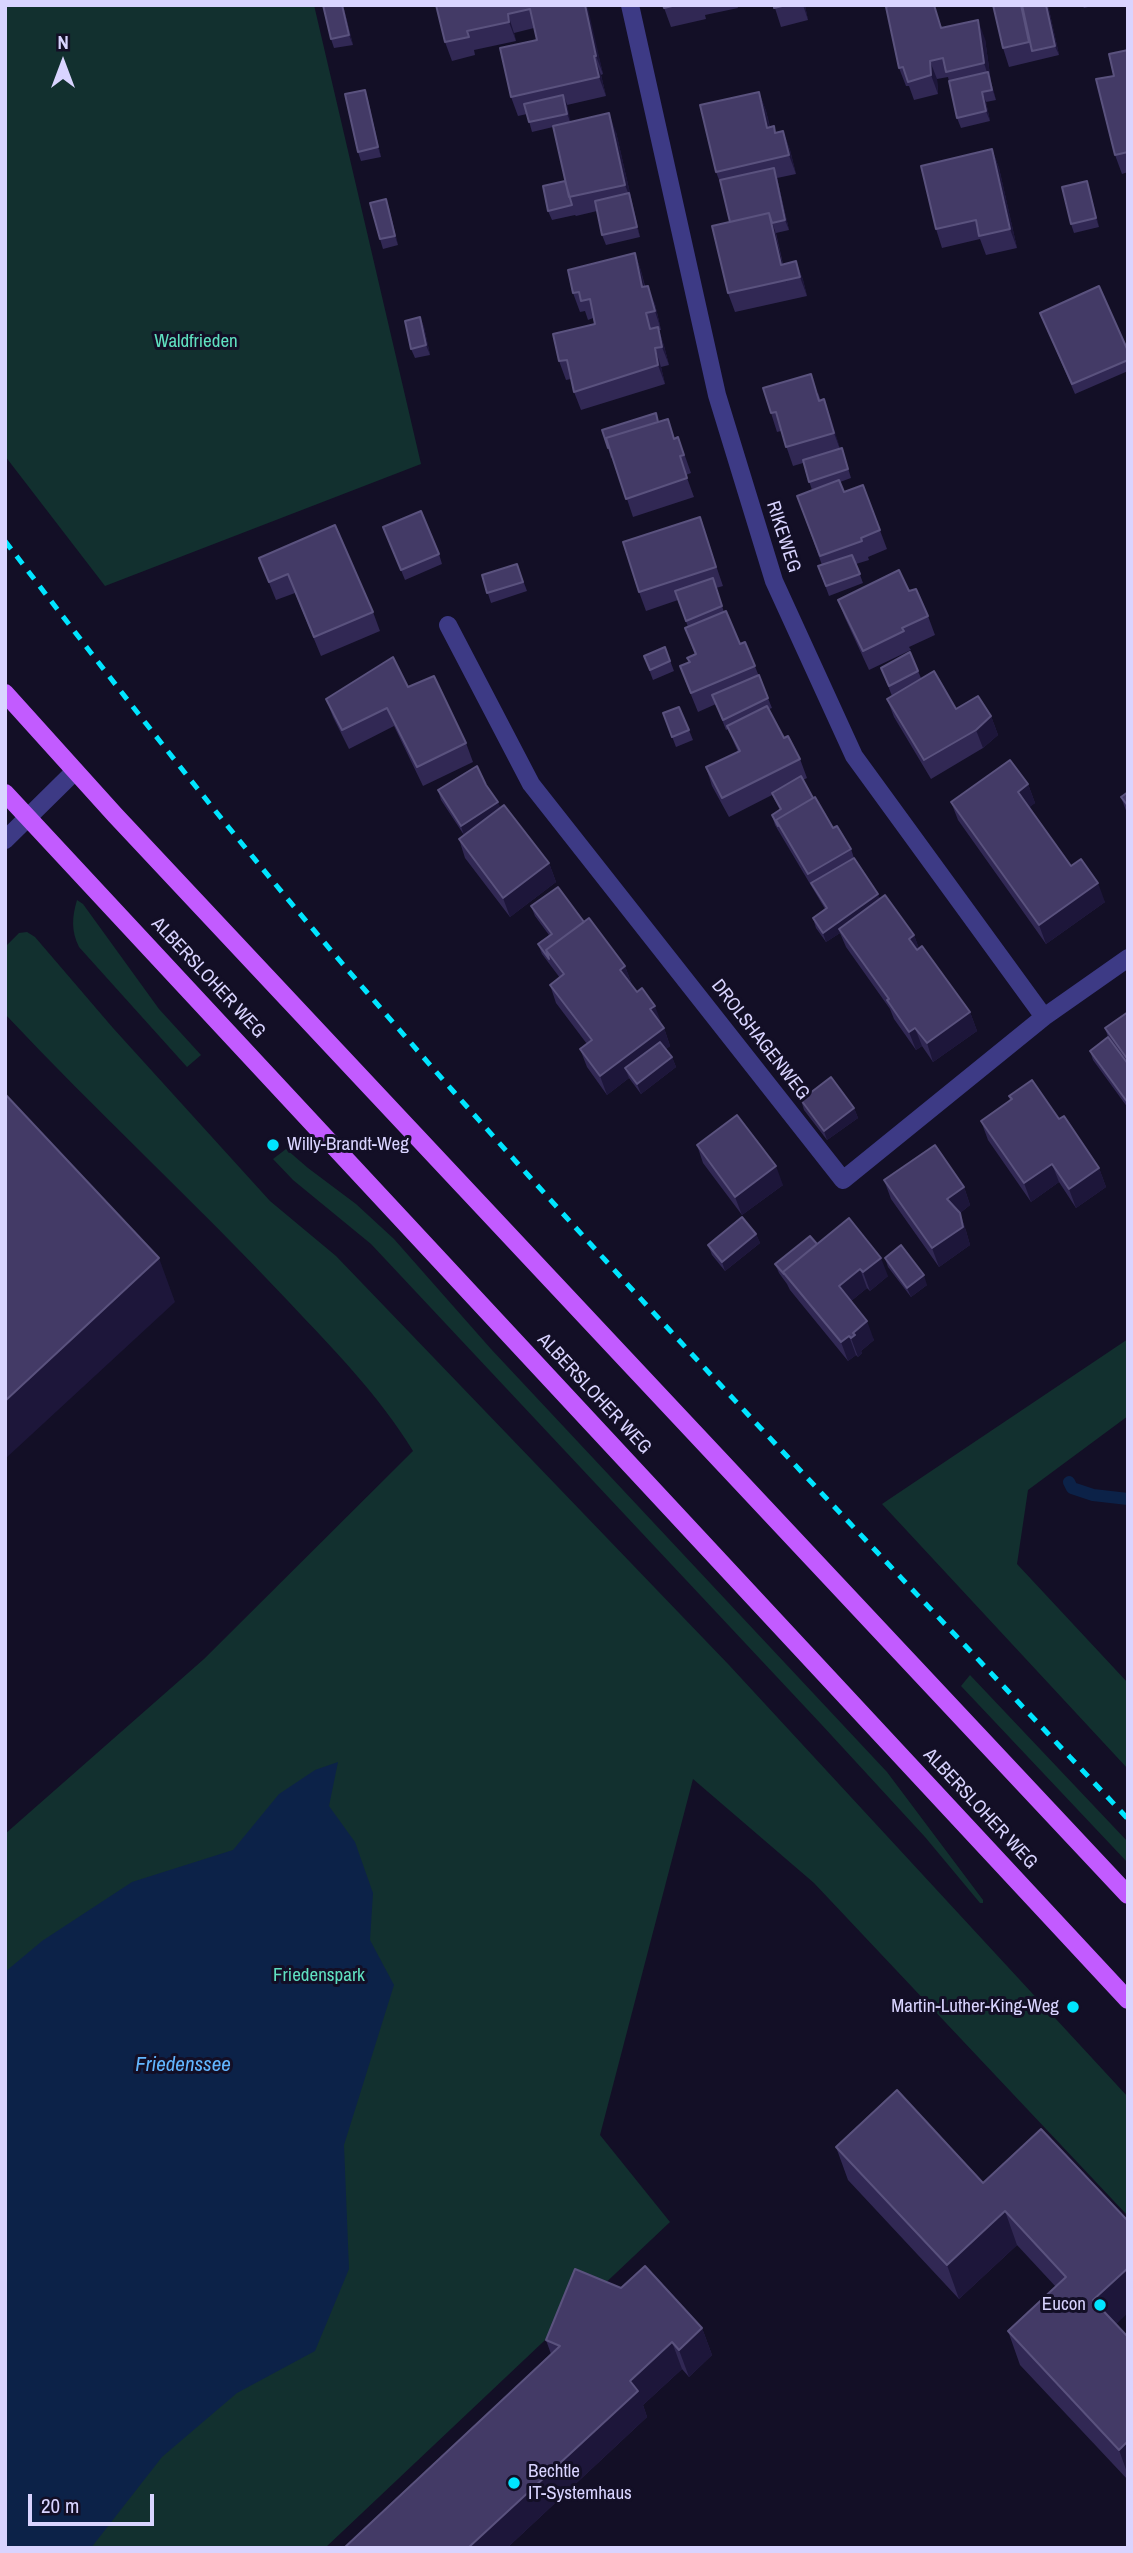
<!DOCTYPE html>
<html>
<head>
<meta charset="utf-8">
<style>
  body { margin:0 }
  #map { position:relative; width:1133px; height:2553px; overflow:hidden; background:#130f26; font-family:"Archivo Narrow",sans-serif }
  canvas { display:block }
  .frame { position:absolute; inset:0; border:7px solid #d9d4ff; pointer-events:none }
  .north { position:absolute; left:28px; top:28px; width:70px; height:70px; -webkit-text-stroke:5px #130f26; paint-order:stroke; rotate:0deg; font-size:19px; font-weight:700; line-height:28px; text-align:center; color:#d9d4ff }
  .north::after { content:''; display:block; margin:auto; width:24px; height:32px; background:#d9d4ff; clip-path:polygon(50% 0,100% 100%,50% 72%,0 100%) }
  .scale { position:absolute; left:28px; top:2494px; width:126px; height:32px; box-sizing:border-box; border:4px solid #d9d4ff; border-top:0; padding-left:9px; font-size:21px; line-height:24px; white-space:nowrap; color:#d9d4ff; -webkit-text-stroke:5px #130f26; paint-order:stroke }
</style>
</head>
<body>
<div id="map">
<canvas width="1133" height="2553"></canvas>
<div class="frame"></div>
<div class="north">N</div>
<div class="scale">20 m</div>
</div>
<script>
const g = document.querySelector('canvas').getContext('2d');
g.lineJoin = 'round';
function fill(path, color) { g.fillStyle = color; g.fill(path, 'evenodd'); }
function strokePath(path, color, width, dash) { g.strokeStyle = color; g.lineWidth = width; g.lineCap = dash ? 'butt' : 'round'; g.setLineDash(dash || []); g.stroke(path); }
function write(font, color, halo, rows, align = 'center') {
  g.font = font + ' "Archivo Narrow",sans-serif'; g.lineWidth = 6; g.setLineDash([]); g.textBaseline = 'middle'; g.strokeStyle = halo; g.fillStyle = color; for (const [text, x, y, turn = 0] of rows) {
    g.save(); g.translate(x, y); g.rotate((+turn || 0) * Math.PI / 180); g.textAlign = isNaN(turn) ? turn : align; if (halo) g.strokeText(text, 0, 0); g.fillText(text, 0, 0); g.restore();
  }
}
fill(new Path2D(`
  M 5,5 L 314,5 L 421,464 L 105,586 L 5,456 Z
  M 77,900 L 83,904 L 159,1009 L 201,1055 L 187,1067 L 79,947 C 71,931 72,917 77,900 Z
  M 27,932 L 35,937 L 113,1028 L 270,1201 L 336,1256 L 729,1665 L 1128,2097 L 1128,2216 L 814,1883 L 693,1779 L 600,2135 L 670,2222 L 325,2548 L 5,2548 L 5,1834 L 204,1659 L 413,1451 C 379,1395 333,1349 288,1301 C 196,1203 97,1112 5,1014 L 5,947 L 19,933 Z
  M 286,1149 L 308,1168 L 356,1204 L 394,1239 L 491,1349 L 887,1772 L 983,1900 L 983,1903 L 980,1903 L 925,1837 L 821,1724 L 371,1244 L 293,1180 L 273,1159 Z
  M 1128,1339 L 1128,1416 L 1028,1490 L 1017,1564 L 1128,1683 L 1128,1769 L 882,1504 Z
  M 970,1675 L 1128,1842 L 1128,1863 L 961,1686 Z`), '#12302f');
fill(new Path2D(`
  M 338,1762 L 329,1806 L 355,1842 L 373,1893 L 370,1940 L 394,1985 L 344,2145 L 349,2269 L 315,2351 L 237,2393 L 162,2457 L 91,2548 L 5,2548 L 5,1972 L 42,1941 L 132,1882 L 233,1850 L 279,1794 L 315,1770 Z`), '#0c2248');
strokePath(new Path2D(`
  M 1069,1482 L 1072,1488 L 1093,1495 L 1128,1499`), '#0c2248', 12);
strokePath(new Path2D(`
  M 630,5 L 717,395 L 774,581 L 854,756 L 1044,1017
  M 448,625 L 531,784 L 843,1180 L 1044,1017 L 1128,958
  M 5,840 L 75,771`), '#3d3a85', 18);
strokePath(new Path2D(`
  M 5,693 L 115,815 L 1128,1895
  M 5,793 L 1128,2000`), '#c25bff', 18);
strokePath(new Path2D(`
  M 5,541 C 97,661 189,781 286,897 C 553,1216 844,1515 1128,1819`), '#00e5ff', 5, [10, 9]);
fill(new Path2D(`
  M 343,5 L 353,45 L 334,48 L 331,39 Z
  M 436,5 L 586,5 L 603,74 L 601,75 L 606,96 L 567,105 L 570,122 L 616,132 L 640,237 L 606,245 L 602,235 L 597,211 L 576,216 L 575,215 L 552,220 L 548,211 L 565,181 L 553,127 L 532,132 L 527,114 L 518,116 L 511,97 L 537,40 L 534,28 L 514,33 L 516,41 L 474,50 L 475,55 L 452,61 L 445,42 Z
  M 663,5 L 737,5 L 738,8 L 705,15 L 706,19 L 671,27 Z
  M 774,5 L 810,5 L 805,6 L 808,20 L 781,27 Z
  M 993,5 L 1048,5 L 1059,55 L 1009,67 L 1003,48 Z
  M 1082,5 L 1096,5 L 1084,8 Z
  M 942,27 L 985,39 L 991,82 L 996,100 L 986,102 L 990,121 L 961,128 L 957,118 L 948,77 L 937,79 L 938,94 L 914,100 L 909,86 L 906,86 L 899,68 Z
  M 1128,50 L 1128,172 L 1122,174 L 1115,155 L 1114,76 Z
  M 365,90 L 368,100 L 381,157 L 361,161 L 358,152 Z
  M 759,92 L 766,111 L 770,127 L 777,133 L 783,131 L 790,150 L 796,174 L 777,178 L 789,230 L 776,233 L 783,264 L 796,261 L 803,280 L 807,296 L 735,312 L 728,293 L 730,222 L 723,190 L 716,172 Z
  M 992,149 L 999,168 L 1017,248 L 986,255 L 980,239 L 942,248 L 936,229 Z
  M 1090,191 L 1099,227 L 1074,233 L 1071,224 Z
  M 386,199 L 389,208 L 398,245 L 383,249 L 380,239 Z
  M 635,253 L 641,271 L 645,286 L 655,304 L 661,330 L 659,330 L 664,346 L 669,365 L 661,367 L 665,384 L 581,410 L 574,392 L 571,379 L 566,380 L 559,361 L 595,324 L 593,318 L 588,320 L 585,311 L 580,312 L 573,293 Z
  M 1040,313 L 1128,351 L 1128,371 L 1075,394 Z
  M 420,317 L 424,327 L 430,355 L 415,358 L 411,349 Z
  M 818,393 L 821,401 L 824,399 L 840,449 L 845,458 L 851,478 L 840,482 L 844,492 L 863,485 L 887,549 L 868,557 L 869,560 L 856,564 L 863,583 L 829,596 L 818,566 L 822,565 L 797,496 L 812,490 L 803,463 L 793,466 L 781,431 L 777,432 L 771,413 Z
  M 659,422 L 675,438 L 685,456 L 691,473 L 686,475 L 694,497 L 633,517 L 613,457 L 611,458 L 608,448 Z
  M 387,536 L 439,554 L 442,564 L 405,580 Z
  M 706,536 L 723,586 L 716,588 L 724,612 L 740,644 L 745,642 L 772,708 L 769,709 L 784,738 L 800,759 L 807,778 L 803,780 L 813,798 L 833,828 L 851,849 L 854,858 L 880,899 L 914,935 L 919,949 L 970,1012 L 977,1031 L 933,1062 L 922,1046 L 916,1050 L 894,1019 L 890,1009 L 846,947 L 840,933 L 826,942 L 816,928 L 813,918 L 825,909 L 775,825 L 772,815 L 780,810 L 772,795 L 729,817 L 712,786 L 706,767 L 738,752 L 728,729 L 726,730 L 716,704 L 698,712 L 687,685 L 680,666 L 689,662 L 687,658 L 695,655 L 685,628 L 688,627 L 678,600 L 646,611 L 639,592 Z
  M 259,558 L 373,612 L 380,631 L 321,656 L 295,593 L 276,600 Z
  M 517,564 L 527,591 L 491,603 L 482,575 Z
  M 838,600 L 928,616 L 935,635 L 909,647 L 911,650 L 869,670 L 845,618 Z
  M 665,647 L 674,671 L 653,680 L 644,656 Z
  M 881,668 L 918,671 L 921,678 L 956,709 L 991,716 L 998,735 L 983,748 L 931,779 L 894,717 L 887,699 L 892,696 Z
  M 408,687 L 466,743 L 473,762 L 423,786 L 394,726 L 349,749 L 333,717 L 326,699 Z
  M 663,713 L 689,730 L 693,740 L 676,747 Z
  M 1028,784 L 1035,803 L 1029,807 L 1071,866 L 1105,902 L 1046,944 L 958,820 L 951,802 Z
  M 486,785 L 500,807 L 549,863 L 556,882 L 510,917 L 465,858 L 459,839 L 464,835 L 441,800 L 438,790 Z
  M 1128,792 L 1128,816 L 1121,797 Z
  M 531,906 L 584,922 L 625,966 L 632,985 L 664,1028 L 670,1046 L 666,1049 L 672,1057 L 676,1067 L 641,1094 L 629,1078 L 607,1095 L 587,1067 L 580,1049 L 587,1044 L 556,1003 L 550,985 L 560,978 L 542,954 L 538,944 L 549,935 L 535,916 Z
  M 1128,1012 L 1128,1108 L 1093,1060 L 1090,1051 L 1108,1037 L 1105,1028 Z
  M 1009,1096 L 1059,1119 L 1099,1168 L 1106,1187 L 1076,1208 L 1059,1182 L 1031,1202 L 988,1140 L 981,1121 L 1010,1100 Z
  M 801,1100 L 854,1108 L 858,1118 L 827,1140 L 804,1110 Z
  M 697,1145 L 783,1185 L 742,1215 L 703,1163 Z
  M 884,1180 L 964,1187 L 970,1205 L 960,1213 L 966,1231 L 970,1245 L 939,1267 L 891,1199 Z
  M 756,1234 L 760,1243 L 725,1271 L 712,1255 L 708,1245 Z
  M 817,1244 L 888,1276 L 870,1291 L 867,1288 L 851,1301 L 874,1340 L 861,1351 L 862,1353 L 858,1357 L 856,1355 L 848,1361 L 790,1290 L 787,1284 L 779,1273 L 775,1264 Z
  M 885,1258 L 927,1285 L 911,1297 L 888,1267 Z
  M 897,2090 L 1128,2337 L 1128,2480 L 1020,2365 L 1008,2331 L 1056,2287 L 1017,2245 L 959,2299 L 848,2180 L 836,2147 Z
  M 702,2328 L 712,2355 L 689,2377 L 682,2369 L 643,2405 L 647,2417 L 507,2548 L 344,2548 L 551,2354 L 546,2340 Z`), '#312854');
fill(new Path2D(`
  M 342,5 L 343,5 L 353,45 L 349,35 Z
  M 585,5 L 586,5 L 588,8 L 603,74 L 596,56 Z
  M 803,5 L 805,5 L 808,20 Z
  M 1046,5 L 1048,5 L 1059,55 L 1055,46 Z
  M 508,14 L 514,33 L 516,41 L 509,22 Z
  M 978,20 L 985,39 L 991,82 L 996,100 L 984,63 Z
  M 594,56 L 601,75 L 606,96 L 599,77 Z
  M 930,61 L 937,79 L 938,94 L 931,75 Z
  M 365,90 L 368,100 L 381,157 L 378,147 Z
  M 759,92 L 766,111 L 774,147 L 767,128 Z
  M 982,92 L 986,102 L 990,121 L 986,111 Z
  M 563,95 L 567,104 L 571,123 L 567,114 Z
  M 609,113 L 616,132 L 640,237 L 637,227 L 631,200 L 625,185 Z
  M 783,131 L 790,150 L 796,174 L 789,155 Z
  M 992,149 L 999,168 L 1017,248 L 1010,229 Z
  M 774,168 L 777,178 L 789,230 L 785,220 Z
  M 1087,181 L 1090,191 L 1099,227 L 1096,218 Z
  M 386,199 L 389,208 L 398,245 L 395,236 Z
  M 769,213 L 775,231 L 787,283 L 781,265 Z
  M 635,253 L 641,271 L 649,306 L 642,287 Z
  M 796,261 L 803,280 L 807,296 L 800,277 Z
  M 648,286 L 655,304 L 661,330 L 655,311 Z
  M 420,317 L 424,327 L 430,355 L 426,345 Z
  M 658,327 L 664,346 L 669,365 L 662,347 Z
  M 655,348 L 661,367 L 665,384 L 658,365 Z
  M 824,399 L 831,418 L 841,452 L 834,433 Z
  M 991,716 L 998,735 L 983,748 L 976,730 Z
  M 1028,784 L 1035,803 L 1025,811 L 1018,792 Z
  M 498,802 L 502,811 L 464,836 L 461,826 Z
  M 549,863 L 556,882 L 510,917 L 503,898 Z
  M 1098,883 L 1105,902 L 1046,944 L 1039,925 Z
  M 878,894 L 882,903 L 839,929 L 840,933 L 826,942 L 823,933 Z
  M 914,935 L 921,954 L 915,957 L 909,939 Z
  M 625,966 L 632,985 L 620,970 Z
  M 655,1006 L 662,1025 L 650,1009 Z
  M 970,1012 L 977,1031 L 933,1062 L 927,1043 Z
  M 664,1028 L 670,1046 L 631,1076 L 625,1068 L 629,1078 L 607,1095 L 600,1076 Z
  M 915,1028 L 922,1046 L 916,1050 L 909,1032 Z
  M 672,1057 L 676,1067 L 641,1094 L 637,1084 Z
  M 854,1108 L 858,1118 L 827,1140 L 824,1131 Z
  M 1052,1164 L 1059,1182 L 1031,1202 L 1024,1183 Z
  M 776,1166 L 783,1185 L 742,1215 L 735,1197 Z
  M 1099,1168 L 1106,1187 L 1076,1208 L 1069,1189 Z
  M 964,1187 L 970,1205 L 960,1213 L 966,1231 L 970,1245 L 939,1267 L 932,1248 L 947,1199 Z
  M 756,1234 L 760,1243 L 725,1271 L 722,1262 Z
  M 159,1258 L 175,1302 L 5,1459 L 5,1401 Z
  M 881,1258 L 888,1276 L 870,1291 L 863,1272 Z
  M 860,1269 L 867,1288 L 846,1305 L 839,1286 Z
  M 924,1275 L 927,1285 L 911,1297 L 907,1288 Z
  M 867,1321 L 874,1340 L 861,1351 L 862,1353 L 858,1357 L 851,1338 L 853,1333 Z
  M 849,1336 L 856,1355 L 848,1361 L 841,1342 Z
  M 1005,2211 L 1017,2245 L 959,2299 L 947,2265 Z
  M 1128,2268 L 1128,2313 L 1106,2334 L 1093,2300 Z
  M 702,2328 L 712,2355 L 689,2377 L 679,2350 Z
  M 672,2342 L 682,2369 L 643,2405 L 647,2417 L 507,2548 L 468,2548 L 630,2381 Z
  M 1128,2441 L 1128,2475 L 1119,2450 Z`), '#1d163a');
const building = new Path2D(`
  M 323,5 L 342,5 L 349,35 L 331,39 Z
  M 436,5 L 585,5 L 596,56 L 594,56 L 599,77 L 511,97 L 500,48 L 537,40 L 530,9 L 508,14 L 509,22 L 467,31 L 469,37 L 445,42 Z
  M 663,5 L 676,5 L 664,8 Z
  M 774,5 L 786,5 L 774,8 Z
  M 891,5 L 934,5 L 941,28 L 978,20 L 984,63 L 946,72 L 943,58 L 930,61 L 931,75 L 908,82 L 903,67 L 899,68 L 886,7 Z
  M 993,5 L 1021,5 L 1029,42 L 1003,48 Z
  M 1022,5 L 1046,5 L 1055,46 L 1032,51 Z
  M 1128,50 L 1128,152 L 1115,155 L 1096,79 L 1114,76 L 1109,54 Z
  M 988,72 L 992,90 L 982,92 L 986,111 L 957,118 L 949,81 Z
  M 365,90 L 378,147 L 358,152 L 345,94 Z
  M 759,92 L 767,128 L 774,126 L 775,133 L 783,131 L 789,155 L 716,172 L 700,105 Z
  M 563,95 L 567,114 L 529,122 L 524,104 Z
  M 609,113 L 625,185 L 569,197 L 553,126 Z
  M 992,149 L 1010,229 L 979,236 L 976,220 L 936,229 L 921,166 Z
  M 774,168 L 785,220 L 772,223 L 769,213 L 730,222 L 720,180 Z
  M 565,181 L 572,205 L 548,211 L 543,186 Z
  M 1087,181 L 1096,218 L 1071,224 L 1062,187 Z
  M 629,193 L 637,227 L 602,235 L 595,201 Z
  M 386,199 L 395,236 L 380,239 L 370,203 Z
  M 769,213 L 781,265 L 796,261 L 800,277 L 728,293 L 712,226 Z
  M 635,253 L 642,287 L 648,286 L 655,311 L 646,313 L 650,329 L 658,327 L 662,347 L 655,348 L 658,365 L 574,392 L 567,360 L 559,361 L 553,334 L 595,324 L 590,299 L 581,301 L 579,292 L 573,293 L 568,270 Z
  M 1099,286 L 1128,351 L 1128,360 L 1072,384 L 1040,313 Z
  M 420,317 L 426,345 L 411,349 L 405,321 Z
  M 811,374 L 819,401 L 824,399 L 834,433 L 786,447 L 776,412 L 771,413 L 763,388 Z
  M 656,413 L 658,422 L 606,438 L 609,448 L 608,448 L 602,430 Z
  M 668,419 L 674,439 L 678,437 L 684,455 L 680,456 L 687,478 L 626,499 L 606,438 Z
  M 842,448 L 848,469 L 809,482 L 803,460 Z
  M 839,480 L 844,492 L 863,485 L 880,530 L 861,538 L 862,541 L 820,556 L 797,496 Z
  M 421,511 L 439,554 L 401,570 L 383,527 Z
  M 700,517 L 716,567 L 639,592 L 623,542 Z
  M 335,525 L 373,612 L 314,637 L 288,574 L 269,582 L 259,558 Z
  M 852,555 L 860,574 L 826,586 L 818,566 Z
  M 517,564 L 523,582 L 487,593 L 482,575 Z
  M 899,570 L 909,591 L 916,589 L 928,616 L 902,628 L 904,631 L 863,651 L 838,600 Z
  M 713,578 L 722,606 L 686,621 L 675,591 Z
  M 726,611 L 740,644 L 745,642 L 755,666 L 691,693 L 680,666 L 690,662 L 687,658 L 696,654 L 685,628 Z
  M 665,647 L 670,661 L 650,670 L 644,656 Z
  M 910,652 L 918,671 L 889,686 L 881,668 Z
  M 393,657 L 408,687 L 434,676 L 466,743 L 417,767 L 387,708 L 342,730 L 326,699 Z
  M 934,671 L 956,709 L 978,696 L 991,716 L 976,730 L 924,760 L 887,699 Z
  M 759,675 L 768,698 L 723,720 L 712,695 Z
  M 767,706 L 784,738 L 788,736 L 800,759 L 722,798 L 706,767 L 740,751 L 727,726 Z
  M 679,707 L 689,730 L 672,737 L 663,713 Z
  M 1010,760 L 1028,784 L 1018,792 L 1071,866 L 1081,859 L 1098,883 L 1039,925 L 951,802 Z
  M 477,766 L 486,785 L 498,802 L 461,826 L 438,790 Z
  M 801,776 L 813,798 L 776,820 L 778,826 L 772,815 L 781,809 L 772,793 Z
  M 1128,792 L 1128,806 L 1121,797 Z
  M 815,797 L 833,828 L 837,826 L 851,849 L 808,874 L 776,820 Z
  M 504,805 L 549,863 L 503,898 L 459,839 Z
  M 854,858 L 878,894 L 823,933 L 813,918 L 827,908 L 811,883 Z
  M 558,887 L 584,922 L 546,950 L 549,959 L 538,944 L 552,934 L 531,906 Z
  M 885,895 L 914,935 L 909,939 L 917,950 L 922,946 L 970,1012 L 927,1043 L 915,1028 L 909,1032 L 887,1000 L 889,999 L 839,929 Z
  M 589,918 L 625,966 L 620,970 L 637,992 L 642,988 L 655,1006 L 650,1009 L 664,1028 L 600,1076 L 580,1049 L 592,1040 L 550,985 L 564,974 L 546,950 Z
  M 1128,1012 L 1128,1060 L 1105,1028 Z
  M 1108,1037 L 1128,1064 L 1128,1103 L 1090,1051 Z
  M 660,1042 L 672,1057 L 637,1084 L 625,1068 Z
  M 831,1077 L 854,1108 L 824,1131 L 801,1100 Z
  M 1032,1080 L 1059,1119 L 1064,1116 L 1099,1168 L 1069,1189 L 1052,1164 L 1024,1183 L 981,1121 L 1012,1099 L 1009,1096 Z
  M 5,1094 L 159,1258 L 5,1401 Z
  M 737,1115 L 776,1166 L 735,1197 L 697,1145 Z
  M 935,1145 L 964,1187 L 947,1199 L 960,1213 L 963,1227 L 932,1248 L 884,1180 Z
  M 742,1217 L 756,1234 L 722,1262 L 708,1245 Z
  M 849,1218 L 881,1258 L 863,1272 L 860,1269 L 839,1286 L 867,1321 L 853,1333 L 855,1335 L 851,1338 L 849,1336 L 841,1342 L 783,1272 Z
  M 810,1236 L 817,1244 L 783,1272 L 784,1274 L 775,1264 Z
  M 901,1245 L 924,1275 L 907,1288 L 885,1258 Z
  M 897,2090 L 983,2183 L 1041,2129 L 1128,2221 L 1128,2268 L 1093,2300 L 1128,2337 L 1128,2441 L 1119,2450 L 1008,2331 L 1066,2277 L 1005,2211 L 947,2265 L 836,2147 Z
  M 645,2266 L 702,2328 L 679,2350 L 672,2342 L 630,2381 L 638,2391 L 468,2548 L 344,2548 L 560,2346 L 546,2340 L 575,2269 L 621,2288 Z`);
fill(building, '#433a66');
strokePath(building, '#5a527e', 2);
for (const [x, y, r, color] of [
  [273,1145,7,"#00e5ff"],
  [1073,2007,7,"#00e5ff"],
  [1100,2305,7,"#00e5ff"],
  [514,2483,7,"#00e5ff"]
]) { const dot = new Path2D(); dot.arc(x, y, r, 0, 2 * Math.PI); g.fillStyle = color; g.fill(dot); strokePath(dot, '#130f26', 2.5); }
write('19px', '#5fe0c0', '#130f26', [
  ["Waldfrieden",196,342],
  ["Friedenspark",319,1976]
]);
write('19px', '#d9d4ff', '#130f26', [
  ["RIKEWEG",783,537,72],
  ["ALBERSLOHER WEG",208,978,47],
  ["DROLSHAGENWEG",760,1040,52],
  ["ALBERSLOHER WEG",594,1394,47],
  ["ALBERSLOHER WEG",980,1809,47]
]);
write('19px', '#d9d4ff', '#130f26', [
  ["Willy-Brandt-Weg",287,1145],
  ["Martin-Luther-King-Weg",1059,2007,"right"],
  ["Eucon",1086,2305,"right"],
  ["Bechtle",528,2472],
  ["IT-Systemhaus",528,2494]
], 'left');
write('italic 21px', '#62b6ff', '#130f26', [
  ["Friedenssee",183,2065]
]);
</script>
</body>
</html>
